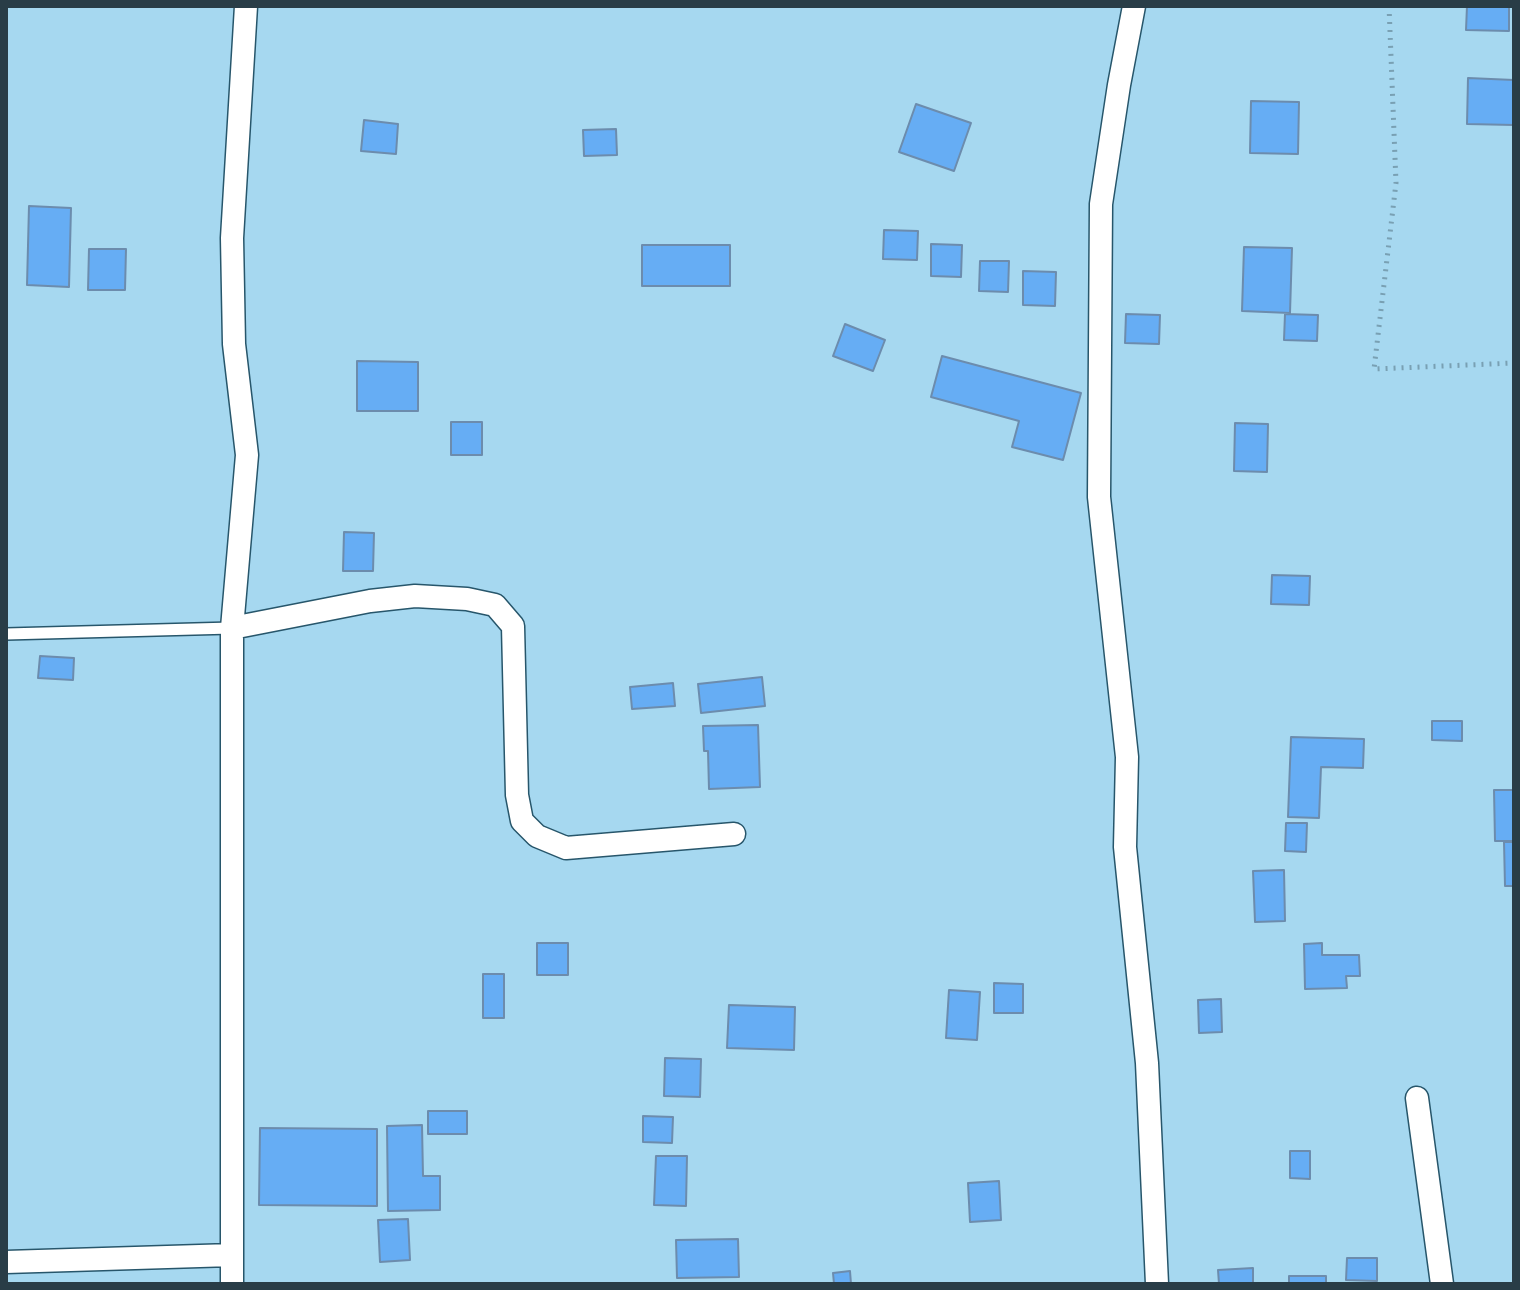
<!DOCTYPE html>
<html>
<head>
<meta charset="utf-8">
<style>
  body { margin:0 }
  #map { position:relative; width:1520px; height:1290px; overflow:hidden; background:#a6d8f0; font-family:"DM Sans",sans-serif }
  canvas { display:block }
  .frame { position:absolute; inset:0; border:8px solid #293d47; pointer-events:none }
</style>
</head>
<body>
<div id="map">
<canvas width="1520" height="1290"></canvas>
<div class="frame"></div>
</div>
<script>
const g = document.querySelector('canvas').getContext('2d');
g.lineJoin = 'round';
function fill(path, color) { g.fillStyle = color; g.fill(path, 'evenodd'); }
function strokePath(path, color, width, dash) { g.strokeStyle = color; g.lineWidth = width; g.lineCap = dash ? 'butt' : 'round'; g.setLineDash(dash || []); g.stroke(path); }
const building = new Path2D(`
  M 1467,6 L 1509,6 L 1509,31 L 1466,30 Z
  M 1468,78 L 1514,80 L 1514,125 L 1467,124 Z
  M 1251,101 L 1299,102 L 1298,154 L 1250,153 Z
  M 916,104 L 971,123 L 954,171 L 899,152 Z
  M 364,120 L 398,124 L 396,154 L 361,151 Z
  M 616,129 L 617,155 L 584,156 L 583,130 Z
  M 29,206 L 71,208 L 69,287 L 27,285 Z
  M 884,230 L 918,231 L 917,260 L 883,259 Z
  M 931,244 L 962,245 L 961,277 L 931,276 Z
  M 642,245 L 730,245 L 730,286 L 642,286 Z
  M 1244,247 L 1292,248 L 1290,313 L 1242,311 Z
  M 89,249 L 126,249 L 125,290 L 88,290 Z
  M 980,261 L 1009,261 L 1008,292 L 979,291 Z
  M 1023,271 L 1056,272 L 1055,306 L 1023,305 Z
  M 1126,314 L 1160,315 L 1159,344 L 1125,343 Z
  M 1285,314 L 1318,315 L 1317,341 L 1284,340 Z
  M 845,324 L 885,340 L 873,371 L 833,356 Z
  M 942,356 L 1081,393 L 1063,460 L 1012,447 L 1019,421 L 931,397 Z
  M 357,361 L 418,362 L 418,411 L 357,411 Z
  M 451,422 L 482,422 L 482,455 L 451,455 Z
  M 1235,423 L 1268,424 L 1267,472 L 1234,471 Z
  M 344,532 L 374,533 L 373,571 L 343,571 Z
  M 1272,575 L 1310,576 L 1309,605 L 1271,604 Z
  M 40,656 L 74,658 L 73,680 L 38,678 Z
  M 762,677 L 765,706 L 701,713 L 698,684 Z
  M 673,683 L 675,706 L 632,709 L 630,687 Z
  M 1432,721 L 1462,721 L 1462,741 L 1432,740 Z
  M 758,725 L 760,787 L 709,789 L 708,751 L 704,751 L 703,726 Z
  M 1291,737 L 1364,739 L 1363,768 L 1321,767 L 1319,818 L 1288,817 Z
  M 1494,790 L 1513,790 L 1514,841 L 1495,841 Z
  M 1286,823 L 1307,823 L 1306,852 L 1285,851 Z
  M 1504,842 L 1514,842 L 1514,886 L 1505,886 Z
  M 1284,870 L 1285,921 L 1255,922 L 1253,871 Z
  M 537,943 L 568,943 L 568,975 L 537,975 Z
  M 1322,943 L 1322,955 L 1359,955 L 1360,976 L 1346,976 L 1347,988 L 1305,989 L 1304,944 Z
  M 483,974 L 504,974 L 504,1018 L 483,1018 Z
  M 994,983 L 1023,984 L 1023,1013 L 994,1013 Z
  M 949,990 L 980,992 L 977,1040 L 946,1038 Z
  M 1221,999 L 1222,1032 L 1199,1033 L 1198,1000 Z
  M 729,1005 L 795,1007 L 794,1050 L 727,1048 Z
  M 665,1058 L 701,1059 L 700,1097 L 664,1096 Z
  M 428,1111 L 467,1111 L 467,1134 L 428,1134 Z
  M 643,1116 L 673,1117 L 672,1143 L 643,1142 Z
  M 422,1125 L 423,1176 L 440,1176 L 440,1210 L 388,1211 L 387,1126 Z
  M 260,1128 L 377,1129 L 377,1206 L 259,1205 Z
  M 1290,1151 L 1310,1151 L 1310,1179 L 1290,1178 Z
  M 656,1156 L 687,1156 L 686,1206 L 654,1205 Z
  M 999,1181 L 1001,1220 L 970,1222 L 968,1183 Z
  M 408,1219 L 410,1260 L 380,1262 L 378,1220 Z
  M 738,1239 L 739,1277 L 677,1278 L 676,1240 Z
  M 1347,1258 L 1377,1258 L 1377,1281 L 1346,1280 Z
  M 1253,1268 L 1253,1284 L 1219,1284 L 1218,1270 Z
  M 850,1271 L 851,1284 L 834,1284 L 833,1273 Z
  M 1289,1276 L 1326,1276 L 1326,1284 L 1289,1284 Z`);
fill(building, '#66adf4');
strokePath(building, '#6c8cad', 2);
const service = new Path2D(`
  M 6,634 L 232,628`);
const minor = new Path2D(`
  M 1134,6 L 1119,85 L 1101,204 L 1099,497 L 1127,757 L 1125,847 L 1147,1063 L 1157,1284
  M 232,628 L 370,601 L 415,596 L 467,599 L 495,605 L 513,626 L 517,795 L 522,821 L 537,836 L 566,848 L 734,834
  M 1417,1098 L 1442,1284
  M 6,1262 L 232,1255
  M 232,1284 L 232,628 L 247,455 L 234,344 L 232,238 L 246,6`);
strokePath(service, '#27566b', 14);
strokePath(minor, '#27566b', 25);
strokePath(new Path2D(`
  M 1389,6 L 1396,183 L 1374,369 L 1514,363`), '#79a0b3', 5, [2, 6]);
strokePath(service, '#fff', 11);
strokePath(minor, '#fff', 22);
</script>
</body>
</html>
